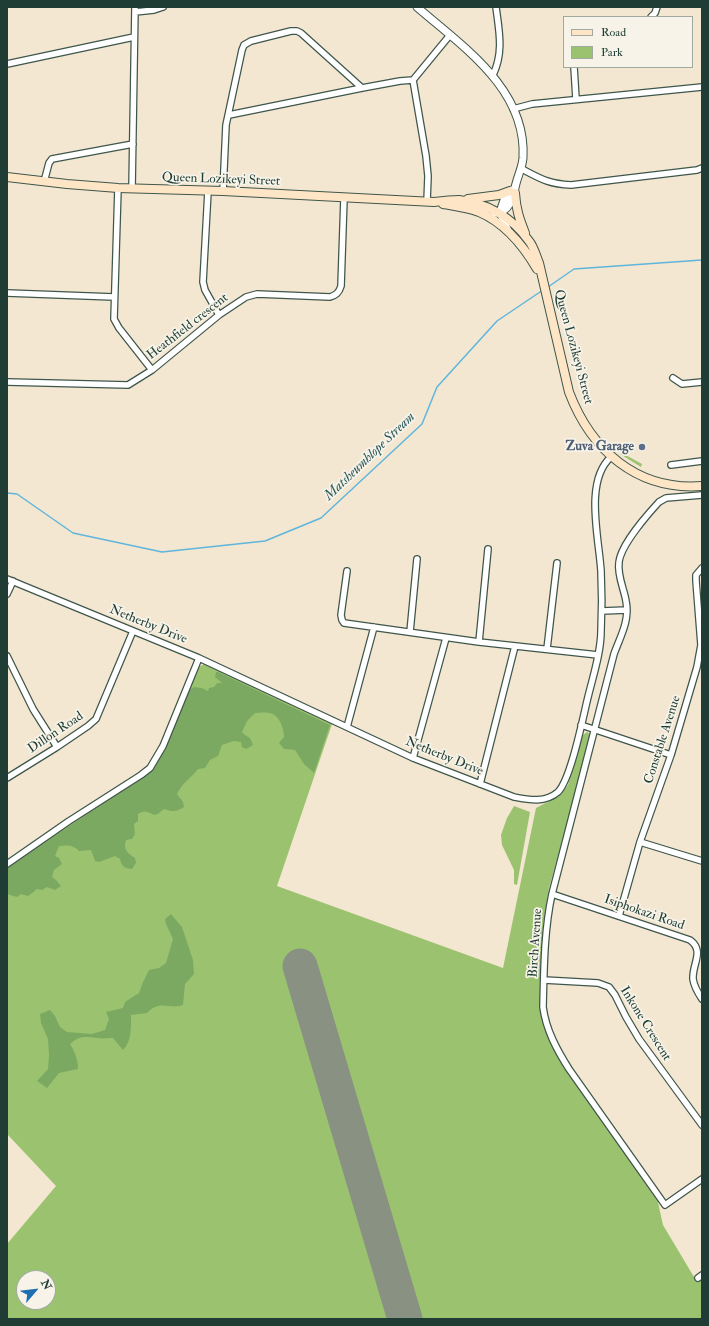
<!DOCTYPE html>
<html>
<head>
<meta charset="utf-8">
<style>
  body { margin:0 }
  #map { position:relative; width:709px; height:1326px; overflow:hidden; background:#f3e7d1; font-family:"IM FELL Double Pica",serif }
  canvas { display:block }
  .frame { position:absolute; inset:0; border:8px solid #1f3d34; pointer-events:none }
  .legend { position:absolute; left:563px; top:16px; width:130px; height:52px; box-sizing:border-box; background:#f7f3e8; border:1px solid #a1aaa0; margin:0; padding:5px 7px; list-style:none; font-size:12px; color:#1f3d34 }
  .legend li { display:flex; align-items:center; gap:8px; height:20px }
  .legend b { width:20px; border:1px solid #a1aaa0 }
  .north { position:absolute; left:16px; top:1270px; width:40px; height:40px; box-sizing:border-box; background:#f7f3e8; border:1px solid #a1aaa0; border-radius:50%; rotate:62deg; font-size:11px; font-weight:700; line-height:16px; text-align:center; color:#1f3d34 }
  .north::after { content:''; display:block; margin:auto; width:14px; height:18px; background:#1f6fb2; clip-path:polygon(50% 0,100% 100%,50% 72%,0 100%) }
</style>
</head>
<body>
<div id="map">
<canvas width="709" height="1326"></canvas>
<div class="frame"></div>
<ul class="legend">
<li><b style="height:5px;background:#fee5c5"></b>Road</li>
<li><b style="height:11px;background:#9bc36f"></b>Park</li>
</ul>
<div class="north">N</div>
</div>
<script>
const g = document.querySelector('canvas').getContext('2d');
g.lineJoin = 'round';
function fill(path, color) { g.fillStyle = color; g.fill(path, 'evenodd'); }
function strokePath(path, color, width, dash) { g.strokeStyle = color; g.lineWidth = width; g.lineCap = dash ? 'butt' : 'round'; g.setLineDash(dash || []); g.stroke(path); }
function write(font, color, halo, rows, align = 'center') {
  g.font = font + ' "IM FELL Double Pica",serif'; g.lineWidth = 3.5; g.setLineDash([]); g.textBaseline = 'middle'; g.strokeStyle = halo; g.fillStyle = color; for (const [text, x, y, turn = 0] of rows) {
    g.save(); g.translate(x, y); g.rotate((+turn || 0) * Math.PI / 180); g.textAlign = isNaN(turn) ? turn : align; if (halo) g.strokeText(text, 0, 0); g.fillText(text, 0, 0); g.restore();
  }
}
fill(new Path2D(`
  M 622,453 L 642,464 L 641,467 L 620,454 Z
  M 204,664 L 332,724 L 277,886 L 503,968 L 536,808 L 559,796 L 568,785 L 580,740 L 583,735 L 587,732 L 590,734 L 591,736 L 549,888 L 543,925 L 541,1009 L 546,1031 L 563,1065 L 657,1198 L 663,1225 L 694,1277 L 702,1282 L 702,1319 L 7,1319 L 7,1244 L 56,1186 L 7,1134 L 7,867 L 152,769 L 197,668 ZM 24,1278 L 48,1278 L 48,1302 L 24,1302 Z
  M 514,806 L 530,812 L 517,885 L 514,884 L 514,870 L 502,845 L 501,835 L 507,818 Z`), '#9bc36f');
fill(new Path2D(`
  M 216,672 L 218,672 L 330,725 L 314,773 L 304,764 L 295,750 L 284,749 L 279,743 L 284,737 C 284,728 279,714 269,713 C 264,712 259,713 255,713 L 247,721 L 242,732 L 245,735 L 250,738 L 253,745 L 246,749 L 242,747 L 241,742 L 234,741 L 222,745 L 218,756 L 210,760 L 205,768 L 198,769 C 191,778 182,783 177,794 L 183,802 L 184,807 C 177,812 172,812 164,809 L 158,814 L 154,815 C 147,811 144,810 138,814 L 138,821 L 134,824 L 135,834 L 132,839 L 126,840 C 123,849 127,853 135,858 L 136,863 L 132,869 C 124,868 122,867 120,859 L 115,856 L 99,862 L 95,861 L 91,850 L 79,851 C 73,845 68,845 59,846 L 55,856 L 59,858 L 62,864 L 54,870 L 52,877 L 56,880 L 61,886 L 55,890 L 47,887 L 42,890 L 36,889 L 35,891 L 28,896 L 21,894 L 17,897 L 7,894 L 7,868 L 147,774 L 188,691 L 194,687 L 202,688 L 208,691 L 209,688 L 214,687 L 217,683 L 222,683 L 215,677 Z
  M 171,914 L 182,927 L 193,960 L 194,974 L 185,984 L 183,1005 C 170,1010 160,999 147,1013 L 131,1015 C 131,1027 132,1041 123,1050 L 113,1038 C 108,1038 102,1039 97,1038 C 84,1037 81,1035 70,1044 C 75,1052 78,1060 78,1069 L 59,1073 L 47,1088 L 37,1081 L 48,1069 L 49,1055 L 48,1039 L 41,1023 L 40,1014 L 50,1010 L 55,1016 L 60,1027 L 67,1032 L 92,1034 L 105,1030 L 109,1019 L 106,1012 L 123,1008 L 125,1002 L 139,993 L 143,982 L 149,970 L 159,968 L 166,963 L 173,939 L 166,924 L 165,919 Z`), '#7ca962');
strokePath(new Path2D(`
  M 548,287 L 574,269 L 702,260
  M 7,493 L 17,494 L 73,533 L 162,552 L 265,541 L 321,518 L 422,424 L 437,387 L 497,321 L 543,290`), '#5fb5dc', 1.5);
strokePath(new Path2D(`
  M 300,966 L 405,1319`), '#899282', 35);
const minor = new Path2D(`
  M 135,12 L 154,10 L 163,7
  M 651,17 L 655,13 L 657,7
  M 7,64 L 134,37
  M 574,67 L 576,99
  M 493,75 C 504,52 499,31 496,7
  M 413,80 L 426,156 L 428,176 L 427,202
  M 513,109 L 532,104 L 702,87
  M 229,115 L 362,88 L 400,81 L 413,80 L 450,35
  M 522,169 C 541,179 549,184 571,185 L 697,170 L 702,168
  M 44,182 L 49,163 L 52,159 L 133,144
  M 118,188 L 114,319 L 119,328 L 152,370
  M 132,189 L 135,7
  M 208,191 L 203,282 L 205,290 L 219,315
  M 223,191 L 226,125 L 242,50 L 244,45 L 251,41 L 291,31 L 297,31 L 301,33 L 362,88
  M 7,293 L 114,297
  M 673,378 L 682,384 L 702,382
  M 7,382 L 128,385 L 152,370 L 219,315 L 246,297 L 257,294 L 330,297 C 336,295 339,293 341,286 L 344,198
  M 671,465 L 702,461
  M 702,495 L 666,498 L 659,502 C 647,515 621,545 619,562 C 617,575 624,589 626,601 C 630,621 620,637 614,654 L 552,894 C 544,931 544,969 543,1007 C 546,1030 557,1050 569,1069 L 665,1205 L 702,1179
  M 347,571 L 341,615 L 342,620 L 344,623 L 479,642 L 598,655
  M 7,579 L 199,658 L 413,758 L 514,797 C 530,800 545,803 558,792 C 571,779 583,717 588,697 C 593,676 601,653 601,631 C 602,611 602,591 601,571 C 599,538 584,481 611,457
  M 7,594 L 13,581
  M 602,611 L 627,610
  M 410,632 L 417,559
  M 479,642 L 488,549
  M 547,649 L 557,563
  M 7,656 L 33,709 L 57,747
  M 581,725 L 671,755
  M 347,727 L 374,627
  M 413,758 L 446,638
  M 7,778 L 57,747 L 88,726 L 96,719 L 133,631
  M 480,784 L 515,646
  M 640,842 L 702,861
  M 7,864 L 69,821 L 141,775 L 150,768 L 163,746 L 199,658
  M 552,894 L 690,940 C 705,951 692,964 693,979 C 694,986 698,993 702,999
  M 619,916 L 640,842 L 671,755 L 697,667 L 701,645 L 696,581 L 696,575 L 702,568
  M 544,980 L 598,983 L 609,987 L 615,995 L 626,1017 L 639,1039 L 702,1125
  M 698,1278 L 702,1275`);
const tertiary = new Path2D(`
  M 417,7 C 463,47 527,89 523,158 C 522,169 517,177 515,188 C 513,199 508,213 494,213
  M 508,231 L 500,212 L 505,197 L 512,190`);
const secondary = new Path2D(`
  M 7,177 L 67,184 L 118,188 L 223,191 L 434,202 C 442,201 451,200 459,200 C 487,203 512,217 529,241 C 534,247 536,256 539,263 L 569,392 C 591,450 637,491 702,486
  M 515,193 C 516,209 519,218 525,233
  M 468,199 L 499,195 L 510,191
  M 443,204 C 455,206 468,208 479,212 C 505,223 523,245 537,269`);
strokePath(minor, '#3f564c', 8);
strokePath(tertiary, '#3f564c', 9);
strokePath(secondary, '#3f564c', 10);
strokePath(minor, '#fff', 5.5);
strokePath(tertiary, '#fff', 7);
strokePath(secondary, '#fee5c5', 8);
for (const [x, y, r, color] of [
  [642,447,4,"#5c6f8a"]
]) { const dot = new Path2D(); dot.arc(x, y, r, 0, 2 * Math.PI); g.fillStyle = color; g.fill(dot); strokePath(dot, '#f7f3e8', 1.5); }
write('13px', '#1f3d34', '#f7f3e8', [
  ["Queen Lozikeyi Street",221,180,2],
  ["Heathfield crescent",188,327,-38],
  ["Queen Lozikeyi Street",573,347,75],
  ["Netherby Drive",148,625,22],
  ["Dillon Road",56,733,-34],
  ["Constable Avenue",663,740,-72],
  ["Netherby Drive",444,757,22],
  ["Isiphokazi Road",644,913,19],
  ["Birch Avenue",536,943,-86],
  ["Inkone Crescent",645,1024,58]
]);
write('bold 13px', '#4e5e75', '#f7f3e8', [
  ["Zuva Garage",634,447]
], 'right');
write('italic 14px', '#2f5b5e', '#f7f3e8', [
  ["Matsheumhlope Stream",370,457,-44]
]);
</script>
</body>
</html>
